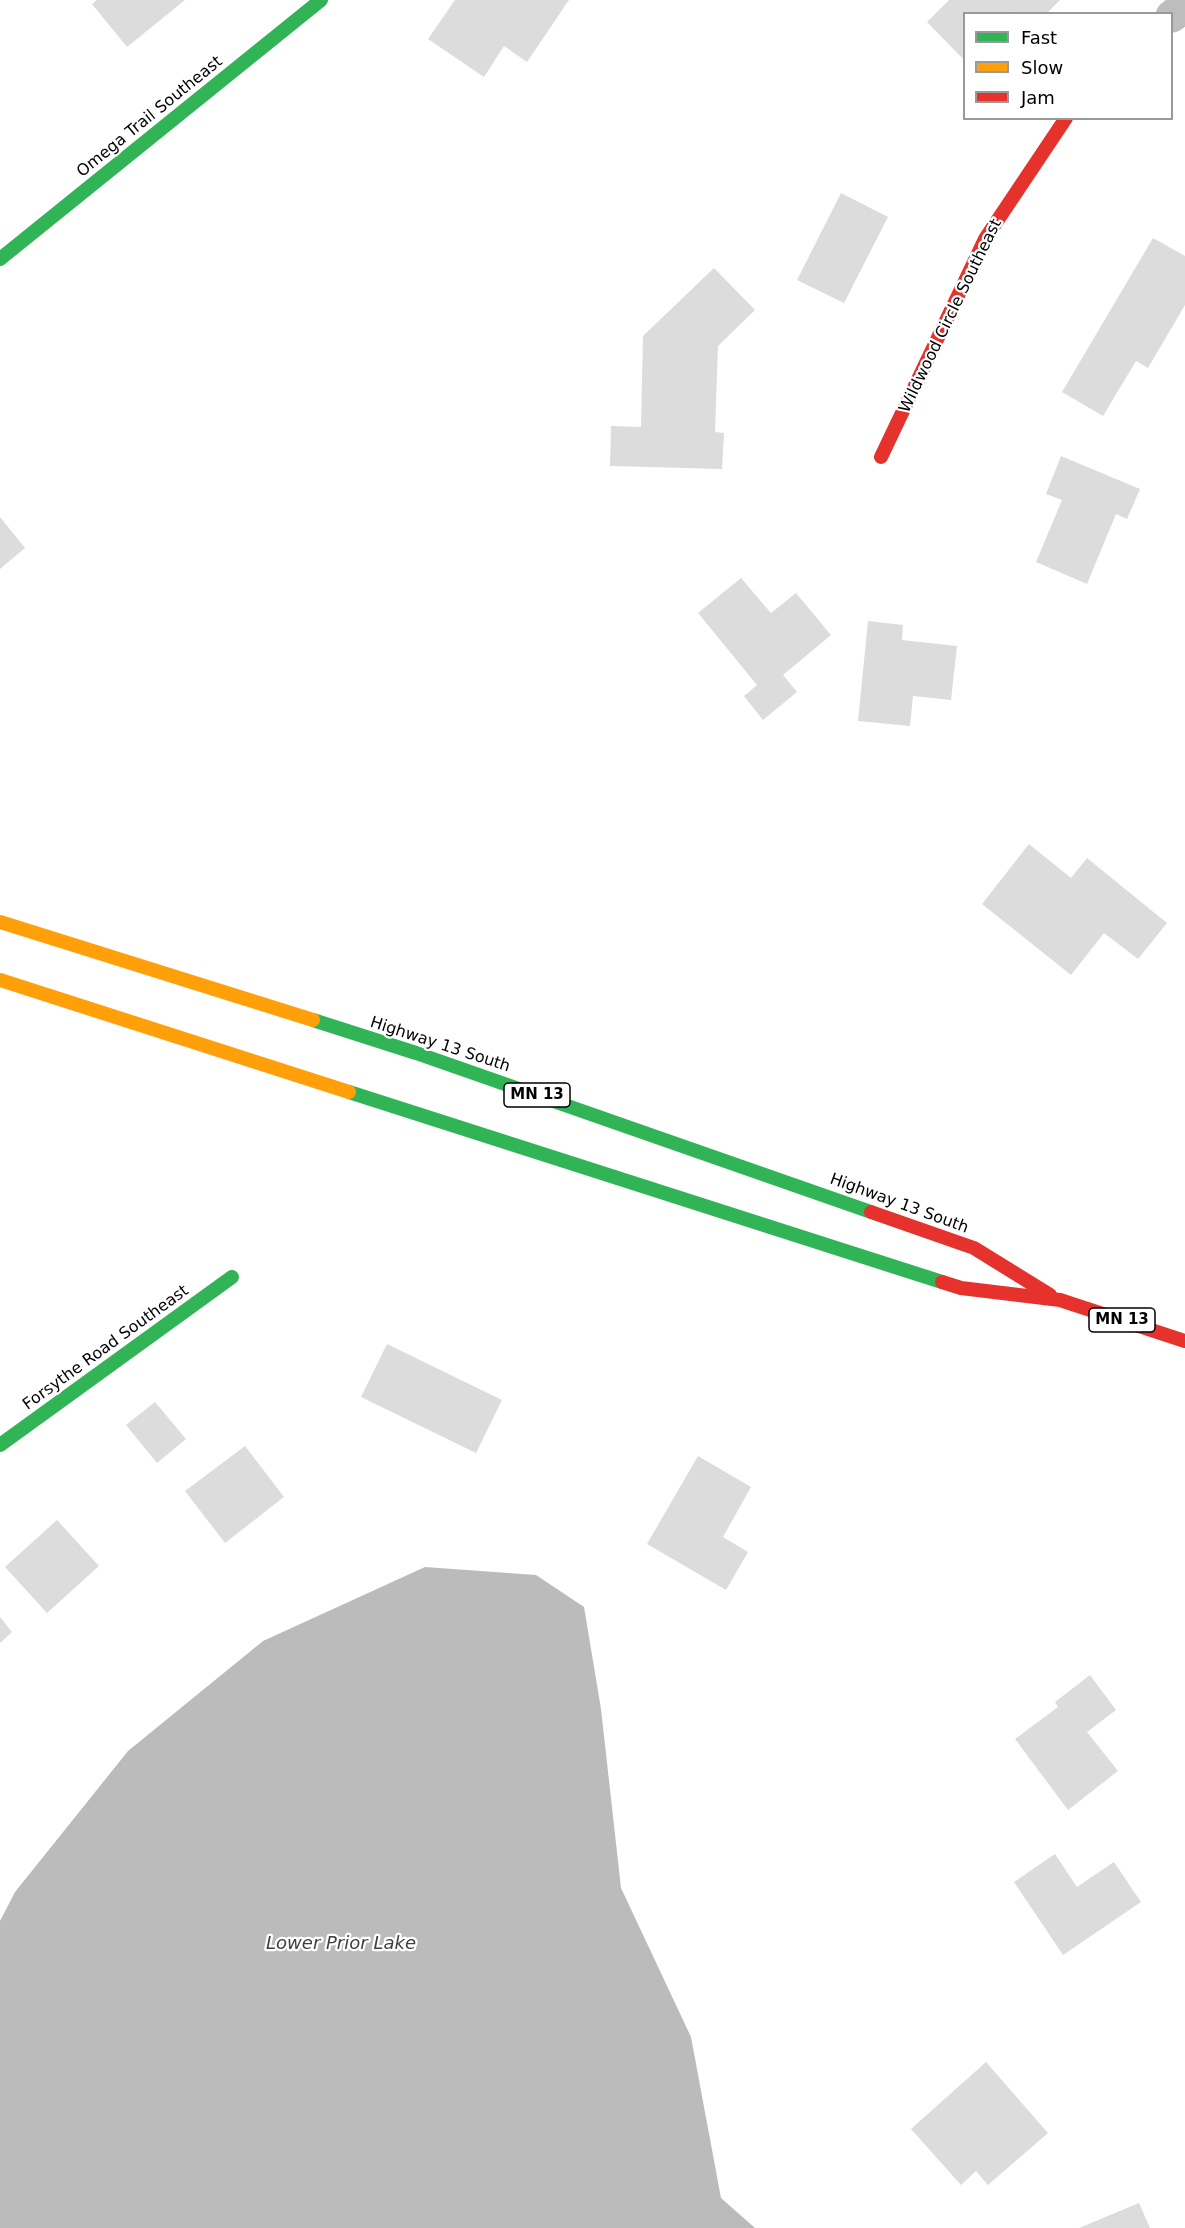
<!DOCTYPE html>
<html>
<head>
<meta charset="utf-8">
<style>
  body { margin:0 }
  #map { position:relative; width:1185px; height:2228px; overflow:hidden; background:#fff; font-family:"DejaVu Sans",sans-serif }
  canvas { display:block }
  .legend { position:absolute; left:963px; top:12px; width:210px; height:108px; box-sizing:border-box; background:#fff; border:2px solid #999; margin:0; padding:8px 10px; list-style:none; font-size:18px; color:#000 }
  .legend li { display:flex; align-items:center; gap:12px; height:30px }
  .legend b { width:30px; border:2px solid #999 }
</style>
</head>
<body>
<div id="map">
<canvas width="1185" height="2228"></canvas>
<ul class="legend">
<li><b style="height:8px;background:#30b455"></b>Fast</li>
<li><b style="height:8px;background:#ff9f0a"></b>Slow</li>
<li><b style="height:8px;background:#e5322d"></b>Jam</li>
</ul>
</div>
<script>
const g = document.querySelector('canvas').getContext('2d');
g.lineJoin = 'round';
function fill(path, color) { g.fillStyle = color; g.fill(path, 'evenodd'); }
function strokePath(path, color, width, dash) { g.strokeStyle = color; g.lineWidth = width; g.lineCap = dash ? 'butt' : 'round'; g.setLineDash(dash || []); g.stroke(path); }
function write(font, color, halo, rows, align = 'center') {
  g.font = font + ' "DejaVu Sans",sans-serif'; g.lineWidth = 4.5; g.setLineDash([]); g.textBaseline = 'middle'; g.strokeStyle = halo; g.fillStyle = color; for (const [text, x, y, turn = 0] of rows) {
    g.save(); g.translate(x, y); g.rotate((+turn || 0) * Math.PI / 180); g.textAlign = isNaN(turn) ? turn : align; if (halo) g.strokeText(text, 0, 0); g.fillText(text, 0, 0); g.restore();
  }
}
fill(new Path2D(`
  M 425,1567 L 536,1575 L 584,1607 L 601,1709 L 621,1888 L 691,2037 L 721,2198 L 755,2228 L 0,2228 L 0,1921 L 15,1892 L 128,1751 L 263,1641 Z`), '#bbb');
fill(new Path2D(`
  M 97,0 L 185,0 L 127,47 L 92,4 Z
  M 455,0 L 569,0 L 527,62 L 504,46 L 484,77 L 428,39 Z
  M 949,0 L 1060,0 L 1046,14 L 1012,14 L 1010,11 L 1008,14 L 964,14 L 964,55 L 962,58 L 927,22 Z
  M 841,193 L 888,217 L 844,303 L 797,280 Z
  M 1153,238 L 1185,256 L 1185,305 L 1148,368 L 1136,361 L 1103,416 L 1062,392 Z
  M 714,268 L 755,310 L 718,346 L 715,432 L 724,433 L 722,469 L 610,466 L 611,426 L 641,427 L 643,336 Z
  M 1061,456 L 1140,489 L 1127,519 L 1116,514 L 1087,584 L 1036,562 L 1062,500 L 1046,494 Z
  M 0,517 L 25,548 L 0,569 Z
  M 741,578 L 771,613 L 796,593 L 831,635 L 783,675 L 797,692 L 763,720 L 744,696 L 757,685 L 698,613 Z
  M 868,621 L 903,625 L 902,640 L 957,646 L 951,700 L 913,696 L 910,726 L 858,721 Z
  M 1029,844 L 1071,878 L 1087,858 L 1167,923 L 1138,959 L 1104,933 L 1071,975 L 982,904 Z
  M 387,1344 L 502,1400 L 476,1453 L 361,1397 Z
  M 155,1402 L 186,1439 L 157,1463 L 126,1425 Z
  M 245,1446 L 284,1497 L 225,1543 L 185,1491 Z
  M 698,1456 L 751,1487 L 723,1537 L 748,1552 L 726,1590 L 647,1544 Z
  M 57,1520 L 99,1566 L 47,1613 L 5,1567 Z
  M 0,1617 L 12,1632 L 0,1643 Z
  M 1090,1675 L 1116,1710 L 1087,1732 L 1118,1771 L 1068,1810 L 1015,1739 L 1058,1707 L 1055,1702 Z
  M 1055,1854 L 1077,1887 L 1114,1862 L 1141,1902 L 1063,1955 L 1014,1882 Z
  M 986,2062 L 1048,2133 L 988,2185 L 976,2171 L 961,2185 L 911,2129 Z
  M 1139,2203 L 1150,2228 L 1079,2228 Z`), '#dcdcdc');
strokePath(new Path2D(`
  M 1172,16 L 1185,6`), '#bdbdbd', 33);
strokePath(new Path2D(`
  M 0,259 L 321,0
  M 313,1020 L 416,1053 L 871,1212
  M 349,1092 L 942,1282
  M 0,1445 L 232,1277`), '#30b455', 14);
strokePath(new Path2D(`
  M 0,922 L 313,1020
  M 0,980 L 349,1092`), '#ff9f0a', 14);
strokePath(new Path2D(`
  M 881,457 L 985,239 L 1066,118
  M 871,1212 L 974,1248 L 1050,1295
  M 942,1282 L 961,1288 L 1060,1300 L 1185,1341`), '#e5322d', 14);
for (const [x, y, w] of [
  [537,1095,66],
  [1122,1320,66]
]) { const box = new Path2D(); box.roundRect(x - w / 2, y - 12, w, 24, 4.5); g.fillStyle = '#fff'; g.fill(box); strokePath(box, '#000', 1.5); }
write('bold 15px', '#000', null, [
  ["MN 13",537,1095],
  ["MN 13",1122,1320]
]);
write('16px', '#000', '#fff', [
  ["Omega Trail Southeast",150,117,-39],
  ["Wildwood Circle Southeast",951,316,-64],
  ["Highway 13 South",440,1045,18],
  ["Highway 13 South",899,1204,20],
  ["Forsythe Road Southeast",106,1348,-36]
]);
write('italic 18px', '#3f3f3f', '#fff', [
  ["Lower Prior Lake",341,1944]
]);
</script>
</body>
</html>
